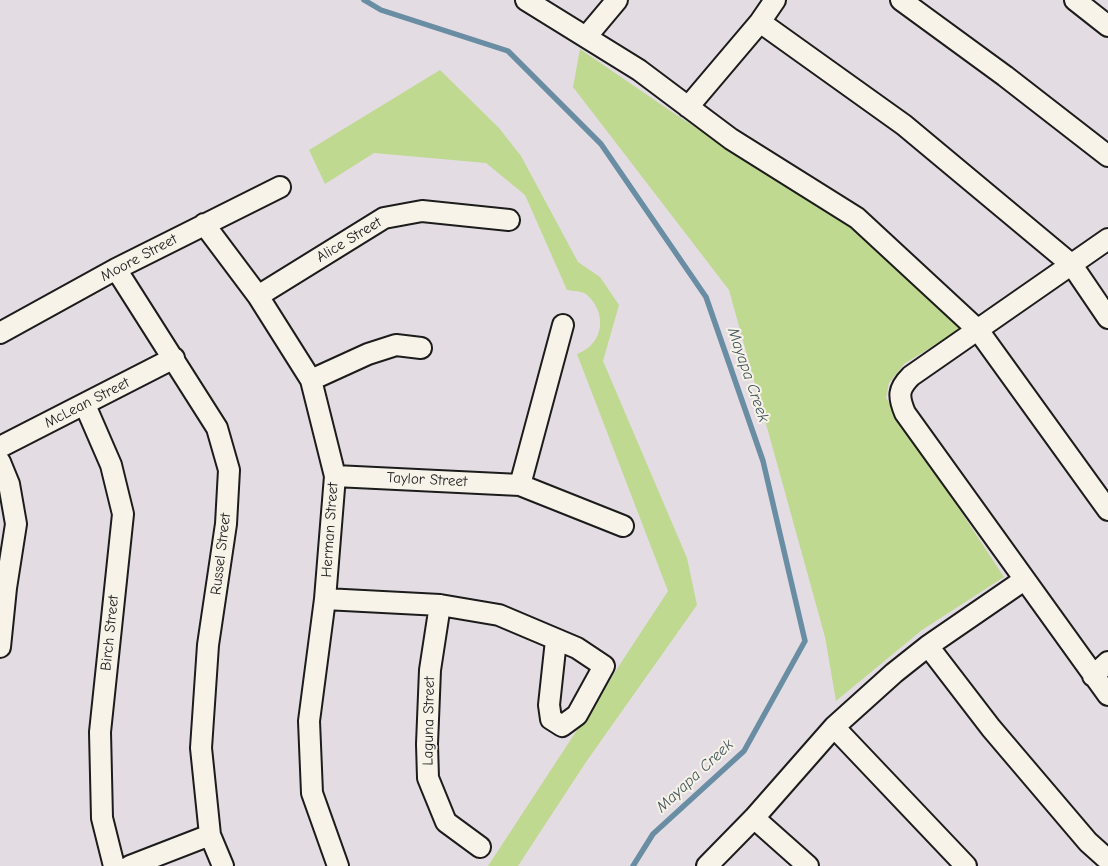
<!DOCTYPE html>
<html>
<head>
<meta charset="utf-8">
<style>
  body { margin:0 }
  canvas { display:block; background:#e4dce3 }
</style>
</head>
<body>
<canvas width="1108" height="866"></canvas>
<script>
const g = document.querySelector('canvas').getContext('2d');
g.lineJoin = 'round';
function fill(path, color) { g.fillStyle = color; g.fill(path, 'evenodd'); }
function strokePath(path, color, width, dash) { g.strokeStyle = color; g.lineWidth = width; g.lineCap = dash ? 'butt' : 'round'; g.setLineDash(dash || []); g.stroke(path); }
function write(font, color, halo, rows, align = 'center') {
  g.font = font + ' "Comic Neue",sans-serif'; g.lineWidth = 4; g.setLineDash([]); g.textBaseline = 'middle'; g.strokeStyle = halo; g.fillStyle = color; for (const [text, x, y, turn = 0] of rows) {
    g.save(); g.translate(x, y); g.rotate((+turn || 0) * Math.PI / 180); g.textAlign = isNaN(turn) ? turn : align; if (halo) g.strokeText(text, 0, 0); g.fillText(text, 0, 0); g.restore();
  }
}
fill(new Path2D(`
  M 580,49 L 675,114 L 849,227 L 962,328 L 904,364 L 889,383 L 886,398 L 1004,577 L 922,630 L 836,701 L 825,637 L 729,290 L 573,87 Z
  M 440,70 L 499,128 L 521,156 L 578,262 L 600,277 L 619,305 L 603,361 L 687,558 L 697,605 L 586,762 L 518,866 L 488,866 L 668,591 L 577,354 C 604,344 608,313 586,294 C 582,291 572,291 567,290 L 525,195 L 486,163 L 374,153 L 325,184 L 309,150 Z`), '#bfd990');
strokePath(new Path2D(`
  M 364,0 L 381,10 L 508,51 L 601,144 L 706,297 L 763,461 L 805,641 L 744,751 L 653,834 L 633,866`), '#698da3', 5.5);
const minor = new Path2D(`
  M 526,0 L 639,70 L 731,139 L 857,218 L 978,330 L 1108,510
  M 901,0 L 1005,76 L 1108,156
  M 1075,0 L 1108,26
  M 760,22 L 904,125 L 1072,265 L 1108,318
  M 586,37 L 617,0
  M 688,107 L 760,22 L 775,0
  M 204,224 L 258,296 L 311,380 L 335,476 L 325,599 L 309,721 L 312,793 L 338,866
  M 1108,239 L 911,376 C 898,389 898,396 905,413 L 1108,695
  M 116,269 L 217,428 L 229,470 L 226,524 L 208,645 L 201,748 L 210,835 L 223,866
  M 258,296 L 384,218 L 422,211 L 509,220
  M 0,333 L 116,269 L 280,187
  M 311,380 L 368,354 L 396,345 L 421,348
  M 85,405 L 111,465 L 123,514 L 100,732 L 102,818 L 114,866
  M 0,447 L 174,358
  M 0,462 L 9,484 L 16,524 L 6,588 L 0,647
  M 335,476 L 520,485 L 623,526
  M 520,485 L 563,325
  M 325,599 L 440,605 L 499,615 L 577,648 L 604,666 L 577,715 L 562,726 L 551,719 L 549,705 L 556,640
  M 440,605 L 430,670 L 427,744 L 428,778 L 446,822 L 480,847
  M 928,646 L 991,728 L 1088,842 L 1108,860
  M 1093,676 L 1108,662
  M 834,727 L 966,866
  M 754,818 L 808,866
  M 130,866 L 210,835
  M 707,866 L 754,818 L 834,727 L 894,673 L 928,646 L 1024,580`);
strokePath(minor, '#1c1c1c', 24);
strokePath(minor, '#f7f3e8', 20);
write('15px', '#1c1c1c', '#f7f3e8', [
  ["Alice Street",349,240,-31],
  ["Moore Street",139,258,-28],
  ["McLean Street",87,403,-27],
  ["Taylor Street",427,480,3],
  ["Herman Street",330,530,-86],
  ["Russel Street",221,554,-83],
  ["Birch Street",110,633,-84],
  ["Laguna Street",429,721,-89]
]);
write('italic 16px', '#425560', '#f7f3e8', [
  ["Mayapa Creek",748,375,71],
  ["Mayapa Creek",695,776,-43]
]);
</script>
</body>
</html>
